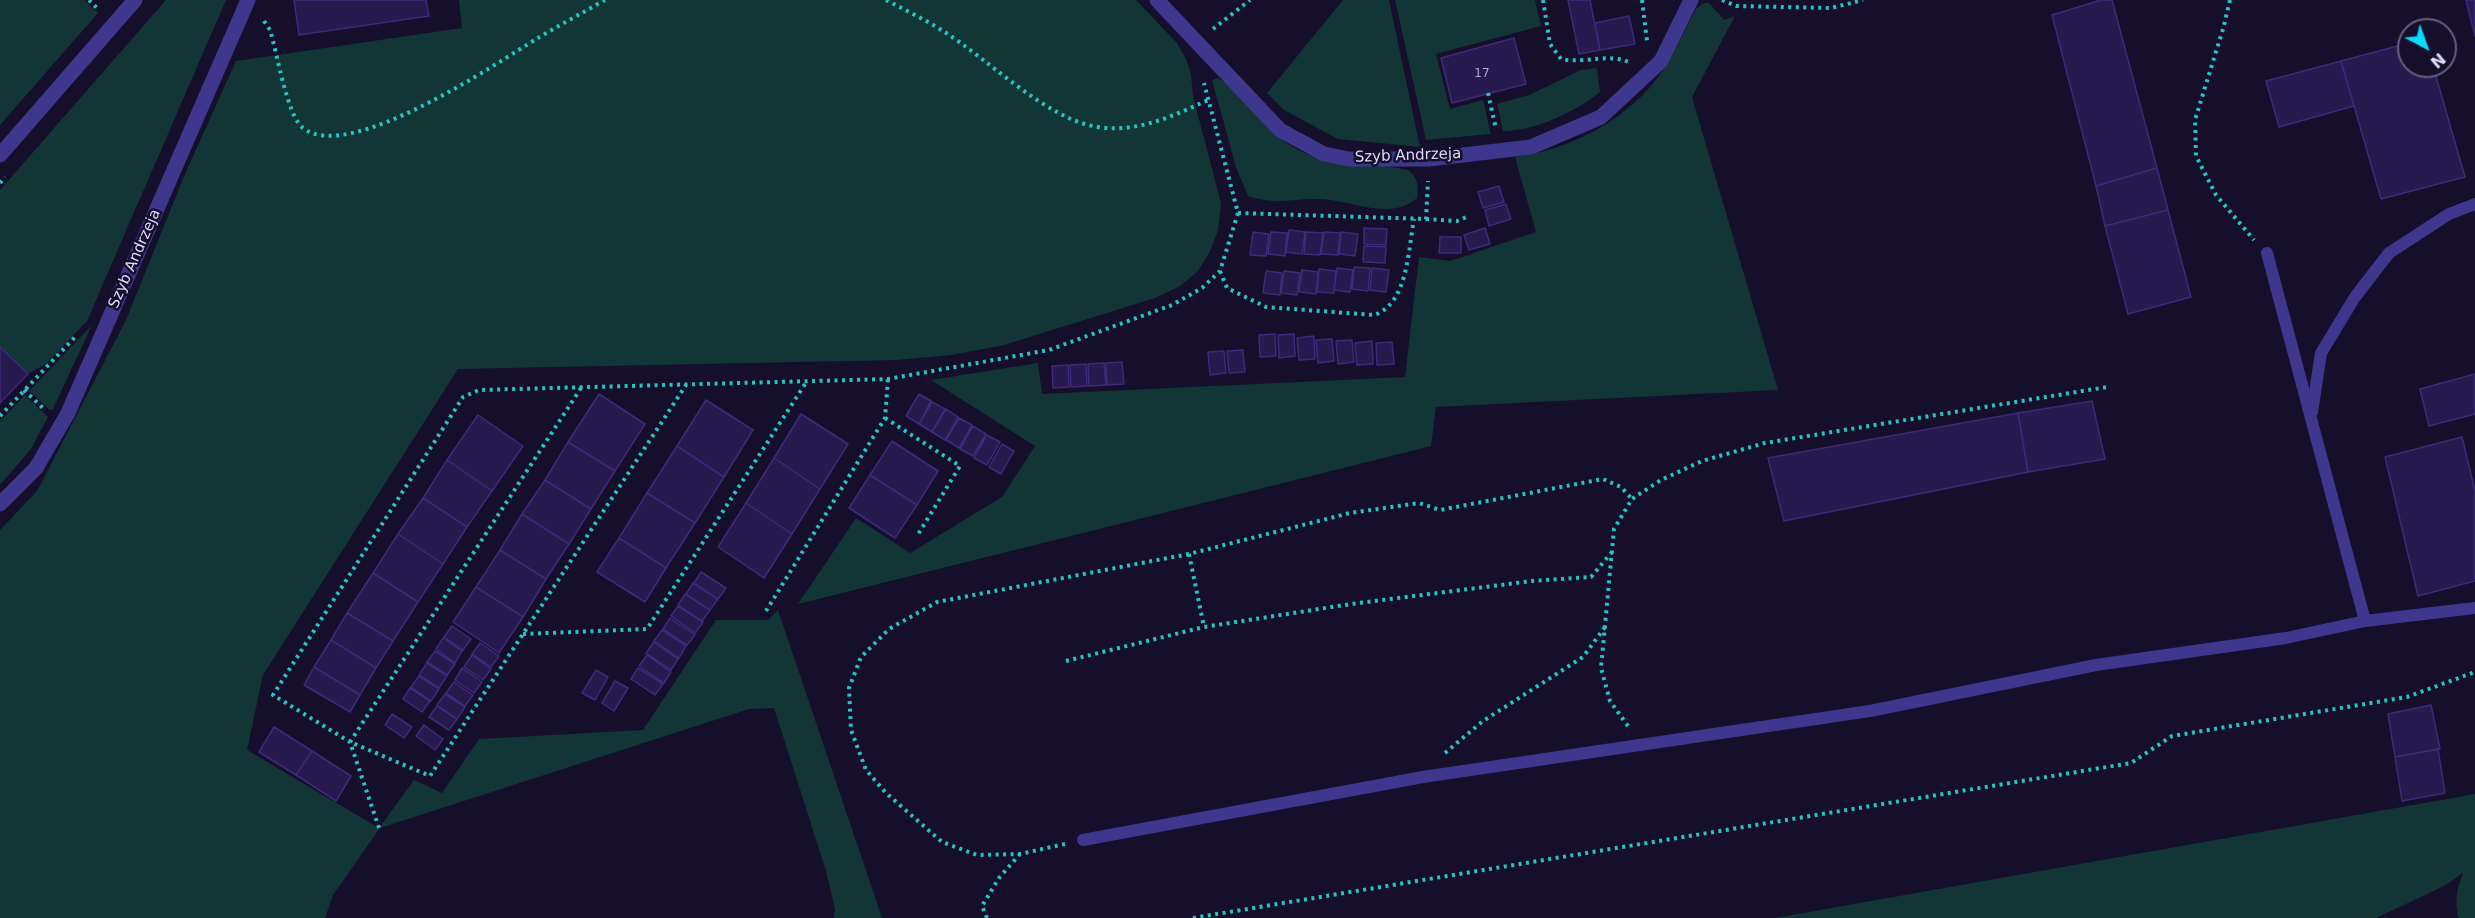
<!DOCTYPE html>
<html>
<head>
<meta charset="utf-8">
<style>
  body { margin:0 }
  #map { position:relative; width:2475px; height:918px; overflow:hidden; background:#150f2b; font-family:"DejaVu Sans",sans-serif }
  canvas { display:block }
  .north { position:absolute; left:2397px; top:18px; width:60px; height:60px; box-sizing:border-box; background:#150f2b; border:2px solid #666080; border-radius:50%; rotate:139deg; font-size:16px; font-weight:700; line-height:24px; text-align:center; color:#dfd9ff }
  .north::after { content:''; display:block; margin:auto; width:21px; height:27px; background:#05dbff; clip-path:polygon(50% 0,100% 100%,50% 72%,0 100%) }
</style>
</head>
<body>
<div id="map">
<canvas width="2475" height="918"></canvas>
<div class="north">N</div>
</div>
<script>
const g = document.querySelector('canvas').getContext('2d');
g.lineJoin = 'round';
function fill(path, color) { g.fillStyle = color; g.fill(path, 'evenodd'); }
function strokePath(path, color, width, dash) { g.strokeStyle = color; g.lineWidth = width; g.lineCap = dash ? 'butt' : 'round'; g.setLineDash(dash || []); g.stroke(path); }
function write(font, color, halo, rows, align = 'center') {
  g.font = font + ' "DejaVu Sans",sans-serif'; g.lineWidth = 5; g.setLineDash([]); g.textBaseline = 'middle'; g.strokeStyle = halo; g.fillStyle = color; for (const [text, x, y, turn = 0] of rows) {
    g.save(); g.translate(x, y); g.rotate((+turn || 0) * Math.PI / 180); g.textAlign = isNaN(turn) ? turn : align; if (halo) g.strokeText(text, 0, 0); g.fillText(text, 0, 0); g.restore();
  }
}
fill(new Path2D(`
  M 0,0 L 84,0 L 98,13 L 0,125 Z
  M 166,0 L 226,0 L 87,321 L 47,363 L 28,374 L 0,347 L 0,190 Z
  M 459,0 L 1136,0 L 1176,42 L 1186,59 L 1191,74 L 1193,96 L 1221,203 L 1218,231 L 1209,253 L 1198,271 L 1180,286 L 1155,298 L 1004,345 L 952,355 L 897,360 L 458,369 L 263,675 L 247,750 L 379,828 L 414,780 L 442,793 L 479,739 L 643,730 L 716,620 L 768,620 L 778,610 L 882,918 L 834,918 L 835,909 L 826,871 L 774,708 L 749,709 L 380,828 L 333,895 L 325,918 L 0,918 L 0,530 L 37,491 L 126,320 L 185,174 L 236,61 L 462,28 Z
  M 1343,0 L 1389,0 L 1420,147 L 1338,139 L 1284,110 L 1267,93 Z
  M 1395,0 L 1535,0 L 1541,26 L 1436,54 L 1450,109 L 1483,100 L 1491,134 L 1426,140 Z
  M 1704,3 L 1709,3 L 1724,20 L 1735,16 L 1692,97 L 1778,390 L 1436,407 L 1431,446 L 798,604 L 856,518 L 910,553 L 1002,497 L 1035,446 L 931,380 L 1038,363 L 1042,394 L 1405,377 L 1419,257 L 1450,261 L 1536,232 L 1515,157 C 1567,150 1622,123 1655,81 C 1672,59 1683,33 1696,9 Z
  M 1597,68 L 1600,92 C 1577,111 1533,132 1503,131 L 1497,104 L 1529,95 L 1581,70 Z
  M 1218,78 C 1242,91 1256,119 1277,136 C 1322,172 1358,159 1408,170 C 1418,178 1419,185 1417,198 C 1390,222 1349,199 1318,199 C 1291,199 1275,205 1248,196 L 1236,167 L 1212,80 Z
  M 92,325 L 53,409 L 50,410 L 29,391 Z
  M 25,395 L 48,417 L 31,449 L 0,485 L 0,421 Z
  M 2475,794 L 2475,918 L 2459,918 C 2453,901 2458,888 2463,873 L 2444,886 L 2376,918 L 1775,918 Z`), '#123536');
const building = new Path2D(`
  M 294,0 L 426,0 L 429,16 L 299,35 Z
  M 1568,0 L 1590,0 L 1600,50 L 1579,54 Z
  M 2101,0 L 2112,0 L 2157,168 L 2096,186 L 2052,15 Z
  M 2466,0 L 2475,0 L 2475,36 Z
  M 1629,16 L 1635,44 L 1600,50 L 1595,23 Z
  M 1514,38 L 1526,84 L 1452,103 L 1441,58 Z
  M 2409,43 L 2409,66 L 2433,66 L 2465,177 L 2381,199 L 2341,61 Z
  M 2341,61 L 2354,106 L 2279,127 L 2266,81 Z
  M 2157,168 L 2168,210 L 2105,226 L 2096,186 Z
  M 1499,186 L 1504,202 L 1483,208 L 1478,192 Z
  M 1506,204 L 1511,219 L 1489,226 L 1485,210 Z
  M 2168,210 L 2191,297 L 2128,314 L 2105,226 Z
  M 1364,228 L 1387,229 L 1386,245 L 1364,244 Z
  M 1485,228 L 1490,244 L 1469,250 L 1464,235 Z
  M 1289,230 L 1305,232 L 1302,254 L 1286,252 Z
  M 1253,232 L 1269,234 L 1266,256 L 1250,255 Z
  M 1271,232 L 1287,233 L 1285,256 L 1268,254 Z
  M 1306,232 L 1323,233 L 1320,255 L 1304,254 Z
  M 1324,232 L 1340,233 L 1338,255 L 1321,254 Z
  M 1341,232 L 1358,234 L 1355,256 L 1339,254 Z
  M 1440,237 L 1461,237 L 1461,253 L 1439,253 Z
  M 1364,246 L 1386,247 L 1385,263 L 1363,262 Z
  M 1354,267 L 1370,268 L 1368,291 L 1352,289 Z
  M 1337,268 L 1353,270 L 1350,292 L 1334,290 Z
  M 1372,268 L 1389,270 L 1386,292 L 1370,290 Z
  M 1319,269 L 1336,271 L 1334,293 L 1317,292 Z
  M 1302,270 L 1318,272 L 1316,294 L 1299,292 Z
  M 1266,271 L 1282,273 L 1280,295 L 1263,293 Z
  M 1284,271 L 1300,273 L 1297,295 L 1281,293 Z
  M 1275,334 L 1276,356 L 1260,357 L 1259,335 Z
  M 1294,334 L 1295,356 L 1279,358 L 1278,335 Z
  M 1314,336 L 1315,359 L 1299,360 L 1297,338 Z
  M 1332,339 L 1334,361 L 1318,363 L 1316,340 Z
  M 1352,340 L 1354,362 L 1338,364 L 1336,341 Z
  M 1372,341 L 1373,364 L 1357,365 L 1355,343 Z
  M 1392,342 L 1394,364 L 1377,365 L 1376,343 Z
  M 0,347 L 28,374 L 0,403 Z
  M 1243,350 L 1245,372 L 1229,373 L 1227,351 Z
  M 1224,351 L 1226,373 L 1210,375 L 1208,352 Z
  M 1122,362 L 1124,384 L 1107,385 L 1106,363 Z
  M 1104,363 L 1106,385 L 1089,386 L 1088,364 Z
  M 1086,364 L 1087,386 L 1071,387 L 1070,365 Z
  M 1068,365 L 1069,387 L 1053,388 L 1052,366 Z
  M 2475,374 L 2475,414 L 2429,426 L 2420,389 Z
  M 599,394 L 645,424 L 615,471 L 568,442 Z
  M 919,394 L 931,401 L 919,424 L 906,416 Z
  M 706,400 L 753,430 L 724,477 L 677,446 Z
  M 2092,401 L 2105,459 L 2028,472 L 2018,413 Z
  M 932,402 L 945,409 L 932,432 L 919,424 Z
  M 946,409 L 958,417 L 945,440 L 932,432 Z
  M 2018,413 L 2028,472 L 1784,521 L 1768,458 Z
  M 801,414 L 848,444 L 820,489 L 774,458 Z
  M 478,415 L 523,446 L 492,491 L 447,460 Z
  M 959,418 L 972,425 L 959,448 L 946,440 Z
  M 973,426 L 986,434 L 973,456 L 960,449 Z
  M 987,435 L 1000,442 L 987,465 L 974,458 Z
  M 2462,437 L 2475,491 L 2475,581 L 2418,596 L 2385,457 Z
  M 892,441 L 938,471 L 917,505 L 870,475 Z
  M 568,442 L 615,471 L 591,509 L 545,480 Z
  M 1002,444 L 1014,451 L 1001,474 L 989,467 Z
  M 677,446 L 724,477 L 695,523 L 647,493 Z
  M 774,458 L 820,489 L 792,534 L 746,503 Z
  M 447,460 L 492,491 L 467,527 L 423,498 Z
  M 870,475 L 917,505 L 895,538 L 849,508 Z
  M 545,480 L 591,509 L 569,544 L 522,514 Z
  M 647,493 L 695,523 L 666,568 L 619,538 Z
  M 423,498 L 467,527 L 443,564 L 398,534 Z
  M 746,503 L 792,534 L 764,578 L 718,547 Z
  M 522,514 L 569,544 L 546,579 L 500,550 Z
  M 398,534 L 443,564 L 418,602 L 373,573 Z
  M 619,538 L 666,568 L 645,602 L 597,572 Z
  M 500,550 L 546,579 L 523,617 L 476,587 Z
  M 701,572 L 726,588 L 718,599 L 694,583 Z
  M 373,573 L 418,602 L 393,641 L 347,613 Z
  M 693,583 L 718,599 L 710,610 L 686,594 Z
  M 476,587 L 523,617 L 499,653 L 453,622 Z
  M 685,594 L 710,610 L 702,621 L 678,605 Z
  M 678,606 L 703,622 L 695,633 L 671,616 Z
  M 347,613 L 393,641 L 376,668 L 331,640 Z
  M 670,618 L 695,635 L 687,645 L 663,629 Z
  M 452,626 L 471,639 L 463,650 L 444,637 Z
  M 662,630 L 686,646 L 679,658 L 654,641 Z
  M 443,638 L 462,651 L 455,663 L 436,649 Z
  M 331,640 L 376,668 L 360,695 L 314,667 Z
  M 654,642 L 678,659 L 671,670 L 646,653 Z
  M 480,643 L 499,656 L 491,667 L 472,654 Z
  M 435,651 L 455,664 L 447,675 L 427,662 Z
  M 472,655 L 491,669 L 483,680 L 464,667 Z
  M 647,655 L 671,672 L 664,683 L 639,666 Z
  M 427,663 L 447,676 L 439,688 L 419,675 Z
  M 314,667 L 360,695 L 350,712 L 304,685 Z
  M 462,668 L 482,682 L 474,693 L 455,680 Z
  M 638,668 L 663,684 L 655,695 L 631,679 Z
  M 596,670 L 608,677 L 595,700 L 582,693 Z
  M 419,676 L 439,689 L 431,701 L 411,687 Z
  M 615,681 L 628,688 L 614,711 L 602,703 Z
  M 454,682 L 473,695 L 465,706 L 446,693 Z
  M 410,688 L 430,701 L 422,712 L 403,699 Z
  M 445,694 L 465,707 L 457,719 L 437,705 Z
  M 2431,705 L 2440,749 L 2395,757 L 2388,714 Z
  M 437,706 L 457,719 L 449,730 L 429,717 Z
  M 392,714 L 412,727 L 404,738 L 385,725 Z
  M 424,725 L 443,739 L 435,750 L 416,736 Z
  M 274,727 L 312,751 L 296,775 L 259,752 Z
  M 2438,749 L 2445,793 L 2402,801 L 2395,757 Z
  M 312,751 L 351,776 L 336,801 L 296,775 Z`);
fill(building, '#271a4e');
strokePath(building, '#3e2a7b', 1.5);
strokePath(new Path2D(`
  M 89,0 L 99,10
  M 886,0 C 905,10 924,19 943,31 C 987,58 1047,120 1098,127 C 1138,133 1173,116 1208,100
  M 1543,0 L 1550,44 L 1561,59 C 1583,64 1607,53 1629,62
  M 1642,0 L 1647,41
  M 1722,0 L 1736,6 L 1831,8 L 1863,0
  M 2230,0 L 2223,29 L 2195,120 L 2196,156 L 2216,195 L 2254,240
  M 264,21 L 270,30 C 277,52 287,116 303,128 C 349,164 495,64 538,38 C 560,25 582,13 605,0
  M 1213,29 L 1250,0
  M 1488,93 L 1496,129
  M 0,183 L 5,177
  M 1238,213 L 1426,219 L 1428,181
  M 1426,219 L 1457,221 L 1469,216
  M 1220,271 L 1227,288 L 1266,307 L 1374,315 C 1408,304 1408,250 1414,219
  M 581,388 L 350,742 L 430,776 L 686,385
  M 24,390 L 45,410
  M 0,416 L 76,336
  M 885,418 L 960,466 L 917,536
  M 1189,554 L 1204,627
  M 766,611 L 885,418 L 888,379
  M 523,634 L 647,629 L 807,381
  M 1066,661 L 1204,627 L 1351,604 L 1532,581 L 1591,577 L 1612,552
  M 1628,726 L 1610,701 L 1601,668 L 1614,529 L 1632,499 L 1661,480 L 1702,461 L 1765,443 L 2107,387
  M 1445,753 L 1483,721 L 1583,657 L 1605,627
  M 379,828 L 350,742 L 273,695 L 463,397 L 479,390 L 888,379 L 1049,350 L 1172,305 L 1202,288 L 1220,271 L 1238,213 L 1204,83
  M 1065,844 L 1020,854 L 977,855 L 942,842 L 886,793 L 866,770 L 851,730 L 849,688 L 861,657 L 889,629 L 937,602 L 1189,554 L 1350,513 L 1419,503 L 1440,510 L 1603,479 L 1621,487 L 1632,499
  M 987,918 L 982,906 L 999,878 L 1020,854
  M 1193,918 L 2131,763 L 2172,736 L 2407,697 L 2475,672`), '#28c4c2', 4, [3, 4.5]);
strokePath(new Path2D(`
  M 2267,253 L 2365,621
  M 2312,412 L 2321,353 L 2355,297 L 2389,253 L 2449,214 L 2475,204
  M 1083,840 L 1423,777 L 1870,711 L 2096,665 L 2286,638 L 2365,621 L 2475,608`), '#3e378d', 12);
strokePath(new Path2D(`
  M 1157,0 L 1280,130 L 1324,154 L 1349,159 L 1429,159 L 1531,147 L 1601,117 L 1661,61 L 1691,0
  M 0,155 L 135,0
  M 0,504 L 36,468 L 68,413 L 248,0`), '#3e378d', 15);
write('12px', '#b1a9d3', null, [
  ["17",1482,74]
]);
write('15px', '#dfd9ff', '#150f2b', [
  ["Szyb Andrzeja",1408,156,-2],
  ["Szyb Andrzeja",135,259,-66]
]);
</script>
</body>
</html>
